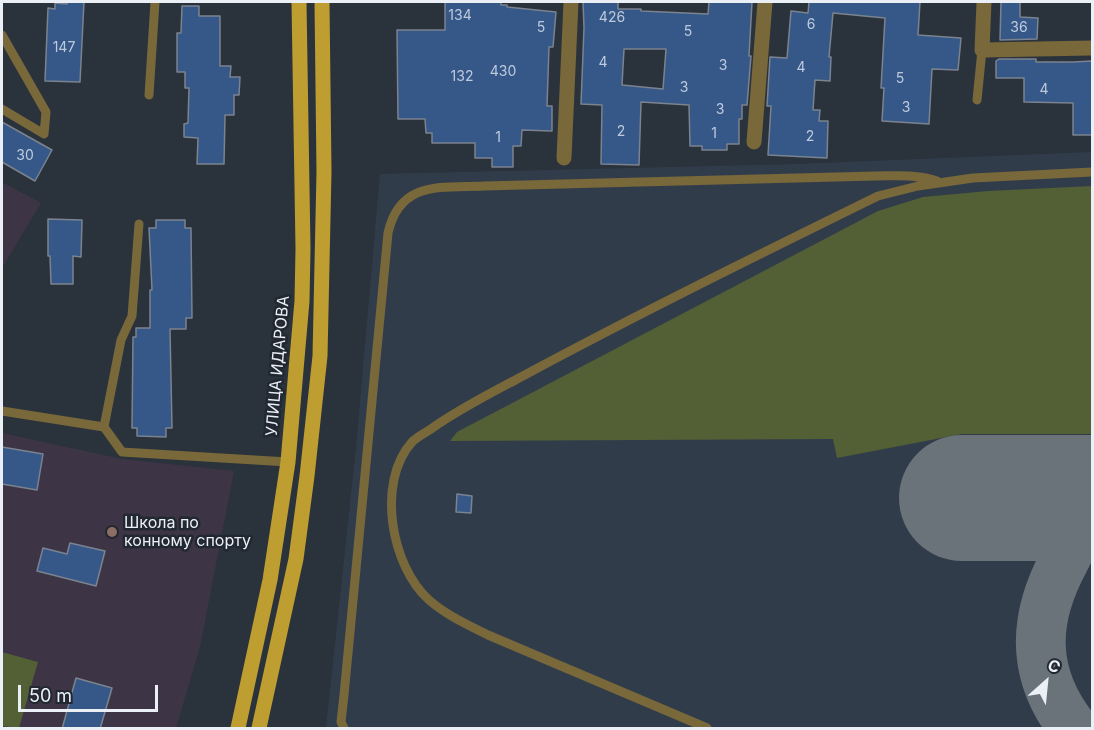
<!DOCTYPE html>
<html>
<head>
<meta charset="utf-8">
<style>
  body { margin:0 }
  #map { position:relative; width:1094px; height:730px; overflow:hidden; background:#2a323c; font-family:Inter,sans-serif }
  canvas { display:block }
  .frame { position:absolute; inset:0; border:3px solid #ebf0f7; pointer-events:none }
  .north { position:absolute; left:1016px; top:652px; width:60px; height:60px; -webkit-text-stroke:4px #212831; paint-order:stroke; rotate:27deg; font-size:16px; font-weight:700; line-height:24px; text-align:center; color:#ebf0f7 }
  .north::after { content:''; display:block; margin:auto; width:21px; height:27px; background:#ebf0f7; clip-path:polygon(50% 0,100% 100%,50% 72%,0 100%) }
  .scale { position:absolute; left:18px; top:685px; width:140px; height:27px; box-sizing:border-box; border:3px solid #ebf0f7; border-top:0; padding-left:8px; font-size:18px; line-height:21px; white-space:nowrap; color:#ebf0f7; -webkit-text-stroke:4px #212831; paint-order:stroke }
</style>
</head>
<body>
<div id="map">
<canvas width="1094" height="730"></canvas>
<div class="frame"></div>
<div class="north">С</div>
<div class="scale">50 m</div>
</div>
<script>
const g = document.querySelector('canvas').getContext('2d');
g.lineJoin = 'round';
function fill(path, color) { g.fillStyle = color; g.fill(path, 'evenodd'); }
function strokePath(path, color, width, dash) { g.strokeStyle = color; g.lineWidth = width; g.lineCap = dash ? 'butt' : 'round'; g.setLineDash(dash || []); g.stroke(path); }
function write(font, color, halo, rows, align = 'center') {
  g.font = font + ' Inter,sans-serif'; g.lineWidth = 5; g.setLineDash([]); g.textBaseline = 'middle'; g.strokeStyle = halo; g.fillStyle = color; for (const [text, x, y, turn = 0] of rows) {
    g.save(); g.translate(x, y); g.rotate((+turn || 0) * Math.PI / 180); g.textAlign = isNaN(turn) ? turn : align; if (halo) g.strokeText(text, 0, 0); g.fillText(text, 0, 0); g.restore();
  }
}
fill(new Path2D(`
  M 1092,152 L 1092,728 L 326,728 L 356,448 L 380,174 L 797,164 Z`), '#313c4b');
fill(new Path2D(`
  M 2,182 L 41,203 L 2,268 Z
  M 2,433 L 122,459 L 234,471 L 200,647 L 176,728 L 2,728 Z`), '#3d3545');
fill(new Path2D(`
  M 1092,186 L 1092,434 L 962,434 L 837,458 L 833,439 L 450,441 L 457,432 L 878,211 L 923,197 L 988,191 Z
  M 2,652 L 38,662 L 19,728 L 2,726 Z`), '#535f34');
strokePath(new Path2D(`
  M 1073,728 C 1031,674 1032,620 1064,561 C 1072,545 1079,531 1092,520`), '#6a727a', 50);
strokePath(new Path2D(`
  M 962,498 L 1092,498`), '#6a727a', 126);
const building = new Path2D(`
  M 67,2 L 84,2 L 80,82 L 45,81 L 48,8 L 55,9 L 55,3 L 67,4 Z
  M 445,2 L 501,2 L 501,5 L 507,5 L 507,7 L 556,12 L 553,47 L 549,47 L 547,106 L 552,106 L 552,131 L 522,130 L 521,146 L 513,146 L 513,167 L 492,167 L 492,158 L 475,158 L 475,143 L 432,143 L 432,133 L 426,133 L 425,119 L 398,119 L 397,30 L 445,30 Z
  M 583,2 L 618,2 L 618,9 L 641,9 L 641,11 L 708,14 L 709,2 L 752,2 L 749,56 L 751,56 L 747,105 L 742,105 L 742,119 L 739,119 L 739,144 L 727,144 L 727,150 L 702,150 L 702,146 L 690,146 L 689,105 L 641,102 L 639,165 L 601,164 L 602,105 L 581,104 L 584,28 ZM 624,49 L 666,49 L 663,89 L 622,85 Z
  M 809,2 L 920,2 L 918,35 L 961,38 L 958,70 L 932,69 L 929,124 L 882,121 L 884,88 L 881,88 L 885,18 L 833,13 L 829,57 L 831,57 L 830,81 L 815,80 L 813,110 L 820,110 L 819,121 L 828,121 L 827,158 L 768,155 L 771,106 L 767,106 L 770,57 L 787,58 L 791,11 L 808,13 Z
  M 1001,2 L 1020,2 L 1020,17 L 1038,18 L 1037,39 L 1000,40 Z
  M 182,6 L 199,6 L 199,16 L 220,16 L 220,66 L 231,66 L 230,77 L 240,77 L 239,95 L 234,95 L 234,115 L 225,115 L 224,164 L 197,164 L 198,138 L 184,137 L 184,124 L 188,123 L 189,88 L 185,88 L 185,72 L 177,72 L 177,33 L 181,33 Z
  M 999,59 L 1036,59 L 1036,62 L 1073,62 L 1092,61 L 1092,135 L 1073,135 L 1073,103 L 1024,102 L 1024,78 L 996,78 L 996,61 Z
  M 2,122 L 52,150 L 35,181 L 2,162 Z
  M 48,219 L 82,220 L 81,257 L 73,256 L 73,284 L 51,284 L 50,256 L 48,256 Z
  M 156,220 L 185,220 L 185,228 L 191,228 L 192,318 L 186,318 L 186,329 L 170,329 L 172,428 L 166,428 L 166,437 L 137,436 L 137,428 L 132,428 L 133,337 L 136,337 L 136,328 L 150,328 L 150,290 L 152,290 L 149,228 L 156,228 Z
  M 2,447 L 43,454 L 37,490 L 2,484 Z
  M 457,494 L 472,496 L 471,513 L 456,512 Z
  M 70,543 L 105,551 L 96,586 L 37,571 L 43,548 L 67,554 Z
  M 76,678 L 112,688 L 100,729 L 62,729 Z`);
fill(building, '#355889');
strokePath(building, '#7b838f', 1.5);
strokePath(new Path2D(`
  M 2,35 L 46,112 L 44,134 L 2,109
  M 149,95 L 155,2
  M 977,100 L 982,50
  M 139,224 L 132,316 L 121,340 L 104,427 L 122,452 L 288,462
  M 2,411 L 104,427
  M 344,728 L 341,722 L 344,695 L 388,233 C 400,180 441,188 484,186 L 875,176 C 895,176 918,174 937,181
  M 707,728 L 488,635 C 468,625 446,615 429,600 C 391,566 376,482 412,442 C 417,437 425,433 431,429 C 459,409 491,393 521,377 C 638,314 758,255 878,196 L 918,186 L 973,178 L 1092,172`), '#78683a', 9);
strokePath(new Path2D(`
  M 984,2 L 982,50 L 1092,48
  M 754,142 L 765,2
  M 564,158 L 571,2`), '#78683a', 15);
strokePath(new Path2D(`
  M 238,728 L 270,580 L 288,462 L 302,301 L 303,249 L 299,2
  M 259,728 L 296,559 L 307,476 L 320,356 L 324,172 L 322,2`), '#be9e31', 15);
for (const [x, y, r, color] of [
  [112,532,6,"#8d6e63"]
]) { const dot = new Path2D(); dot.arc(x, y, r, 0, 2 * Math.PI); g.fillStyle = color; g.fill(dot); strokePath(dot, '#212831', 2); }
write('14px', '#becadc', null, [
  ["134",460,16],
  ["426",612,18],
  ["6",811,25],
  ["5",541,28],
  ["36",1019,28],
  ["5",688,32],
  ["147",64,48],
  ["4",603,63],
  ["3",723,66],
  ["4",801,68],
  ["430",503,72],
  ["132",462,77],
  ["5",900,79],
  ["3",684,88],
  ["4",1044,90],
  ["3",906,108],
  ["3",720,110],
  ["2",621,132],
  ["1",714,134],
  ["2",810,137],
  ["1",498,138],
  ["30",25,156]
]);
write('16px', '#ebf0f7', '#212831', [
  ["УЛИЦА ИДАРОВА",278,366,-85]
]);
write('16px', '#ebf0f7', '#212831', [
  ["Школа по",124,523],
  ["конному спорту",124,541]
], 'left');
</script>
</body>
</html>
